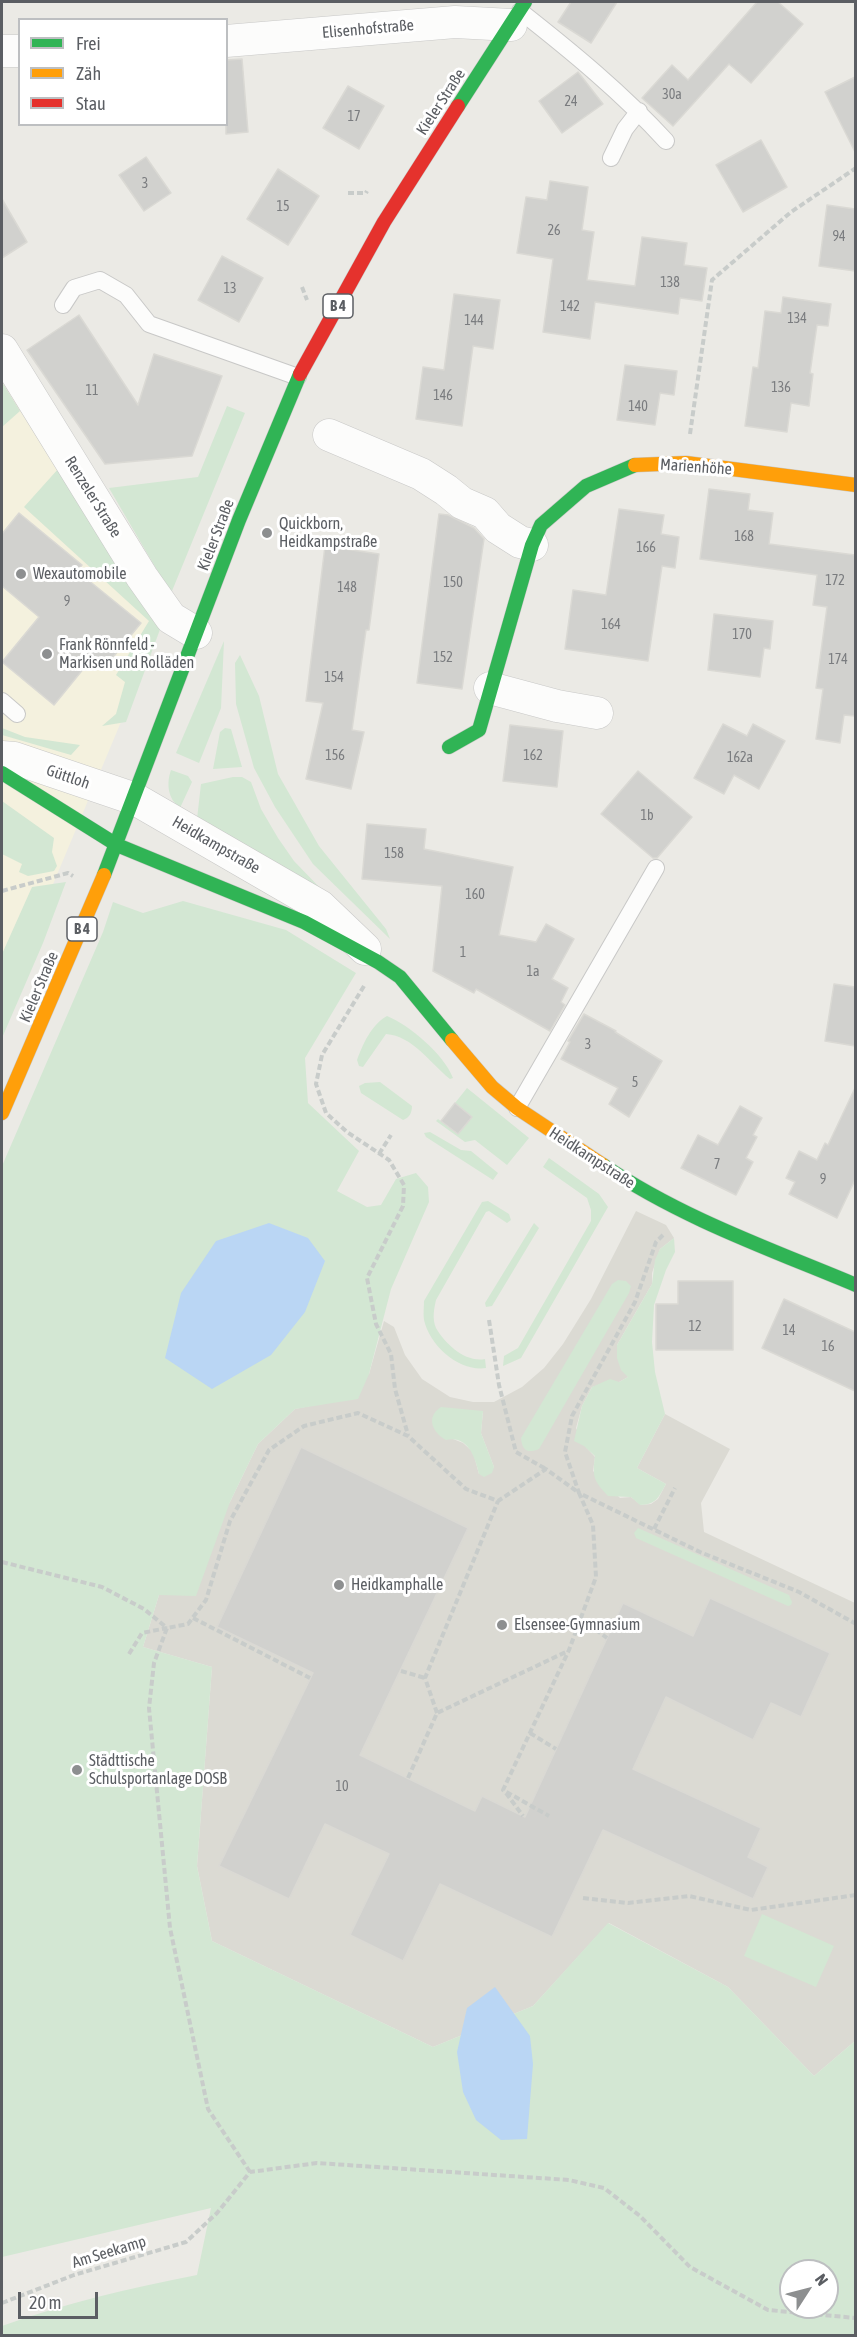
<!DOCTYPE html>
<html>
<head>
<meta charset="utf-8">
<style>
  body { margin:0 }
  #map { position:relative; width:857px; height:2337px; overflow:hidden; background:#ebeae5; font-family:"Asap Condensed",sans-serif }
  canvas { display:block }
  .frame { position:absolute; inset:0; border:3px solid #5b5e63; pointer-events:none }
  .legend { position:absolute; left:18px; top:18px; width:210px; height:108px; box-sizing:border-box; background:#fff; border:2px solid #bdbfc1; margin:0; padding:8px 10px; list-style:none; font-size:18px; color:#5b5e63 }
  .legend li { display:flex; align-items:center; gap:12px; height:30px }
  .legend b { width:30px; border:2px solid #bdbfc1 }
  .north { position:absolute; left:779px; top:2259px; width:60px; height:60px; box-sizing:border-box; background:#fff; border:2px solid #bdbfc1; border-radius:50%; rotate:54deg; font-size:16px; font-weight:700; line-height:24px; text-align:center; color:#5b5e63 }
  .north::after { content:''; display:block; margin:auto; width:21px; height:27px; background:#8d8f90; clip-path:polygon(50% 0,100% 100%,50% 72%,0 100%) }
  .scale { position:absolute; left:18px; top:2292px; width:80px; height:27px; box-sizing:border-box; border:3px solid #5b5e63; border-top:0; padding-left:8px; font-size:18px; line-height:21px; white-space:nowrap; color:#5b5e63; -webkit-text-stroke:4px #fff; paint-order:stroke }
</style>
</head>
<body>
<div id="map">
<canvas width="857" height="2337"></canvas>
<div class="frame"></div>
<ul class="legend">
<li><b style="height:8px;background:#30b455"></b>Frei</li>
<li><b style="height:8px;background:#ff9f0a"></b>Zäh</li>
<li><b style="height:8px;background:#e5322d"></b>Stau</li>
</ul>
<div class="north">N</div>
<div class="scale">20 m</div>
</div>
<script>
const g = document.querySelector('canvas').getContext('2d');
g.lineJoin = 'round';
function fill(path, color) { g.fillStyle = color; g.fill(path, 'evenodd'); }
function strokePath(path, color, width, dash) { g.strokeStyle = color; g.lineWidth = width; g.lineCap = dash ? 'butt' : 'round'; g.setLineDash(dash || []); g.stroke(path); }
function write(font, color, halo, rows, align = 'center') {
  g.font = font + ' "Asap Condensed",sans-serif'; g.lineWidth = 6; g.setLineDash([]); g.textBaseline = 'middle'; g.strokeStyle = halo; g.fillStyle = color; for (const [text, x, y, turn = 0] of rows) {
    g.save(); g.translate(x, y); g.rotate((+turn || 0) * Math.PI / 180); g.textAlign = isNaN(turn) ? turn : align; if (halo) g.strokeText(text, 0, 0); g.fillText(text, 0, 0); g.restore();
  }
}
fill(new Path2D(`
  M 2,382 L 162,624 L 2,1006 Z`), '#f4f1de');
fill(new Path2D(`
  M 636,1211 L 666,1225 L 674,1238 L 660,1249 L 652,1273 L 652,1284 L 617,1345 L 628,1377 L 619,1382 L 592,1387 L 582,1406 L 576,1428 L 584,1445 L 595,1457 L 593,1471 L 620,1498 L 631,1497 L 641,1505 L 651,1504 L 658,1499 L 666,1484 L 637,1468 L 665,1414 L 730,1449 L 701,1503 L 704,1532 L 855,1603 L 855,2041 L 814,2076 L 728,1987 L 609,1923 L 533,2006 L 433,2047 L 212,1941 L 197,1866 L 212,1667 L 143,1647 L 159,1595 L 230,1502 L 258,1444 L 295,1409 L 325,1403 L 369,1374 L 384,1321 L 394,1327 L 405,1355 L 422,1379 L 450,1397 L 473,1402 L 494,1402 L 522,1387 L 544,1368 L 563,1344 L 591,1299 ZM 483,1411 L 481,1433 L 494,1467 L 479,1474 L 473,1452 L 463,1443 L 453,1439 Z`), '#dbdad3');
fill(new Path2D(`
  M 2,382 L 20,411 L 2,427 Z
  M 227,406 L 245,413 L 172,591 L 168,589 L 109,488 L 198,477 Z
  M 59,468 L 162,624 L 126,722 L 102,726 L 116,714 L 125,682 L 116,675 L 149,621 L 24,507 Z
  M 224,641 L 221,708 L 199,763 L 176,753 Z
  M 240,655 L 259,696 L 278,774 L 319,846 L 386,929 L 390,939 L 313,864 L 275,807 L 254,768 L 236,704 L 235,663 Z
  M 2,728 L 25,737 L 80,745 L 71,755 L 2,735 Z
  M 225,728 L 231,729 L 242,767 L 213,769 L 220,732 Z
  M 171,770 L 188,776 L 192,782 L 180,808 C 168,799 166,784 171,770 Z
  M 233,777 L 242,777 L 251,782 L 261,809 L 278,838 L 294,861 L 322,890 L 197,819 L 201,784 Z
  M 2,801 L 54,838 L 52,852 L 57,866 L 54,871 L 28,876 L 19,872 L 22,864 L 2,854 Z
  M 66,882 L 43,943 L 2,1038 L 2,954 L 32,887 Z
  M 183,901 L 286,930 L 356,973 L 305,1058 L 308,1103 L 359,1151 L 337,1191 L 367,1207 L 381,1205 L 396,1179 L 416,1173 L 428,1187 L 429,1202 L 391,1289 L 369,1374 L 358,1399 L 295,1409 L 258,1444 L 230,1502 L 196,1596 L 159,1595 L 143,1647 L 212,1667 L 197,1866 L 212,1941 L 433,2047 L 533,2006 L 608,1923 L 728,1987 L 814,2076 L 855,2041 L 855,2335 L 2,2336 L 2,2326 C 65,2303 131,2288 197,2275 L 211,2208 L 2,2257 L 2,1166 L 103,932 L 113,902 L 143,913 ZM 791,2271 L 827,2271 L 827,2307 L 791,2307 Z
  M 387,1016 C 409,1025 444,1054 453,1078 L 450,1079 C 430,1063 413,1036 386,1034 L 363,1067 L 359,1066 L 357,1060 C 363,1044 371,1025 387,1016 Z
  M 380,1082 L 412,1106 C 412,1113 409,1118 403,1120 L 361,1093 L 359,1086 L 365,1083 Z
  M 467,1088 L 529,1138 L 507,1165 L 475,1140 L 465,1142 L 436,1121 L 438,1119 L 458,1134 L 472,1117 L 455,1103 Z
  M 430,1132 L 461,1150 L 471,1151 L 498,1173 L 493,1180 L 426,1137 L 424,1133 Z
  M 549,1158 L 599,1194 L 608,1207 L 521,1358 L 503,1366 L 504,1356 L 518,1348 L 591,1221 L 591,1210 L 587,1198 L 543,1167 Z
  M 488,1201 L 509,1214 L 511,1220 L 507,1223 L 489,1211 L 486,1212 L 436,1300 C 434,1309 432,1319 436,1328 C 445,1344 466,1363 485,1359 L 486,1368 C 459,1372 430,1346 424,1320 C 423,1314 424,1307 424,1301 L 482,1202 Z
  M 534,1223 L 539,1228 L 492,1306 L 486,1307 L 485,1303 Z
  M 674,1238 L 675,1252 L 666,1270 L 654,1305 L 652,1342 L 655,1372 L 665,1414 L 637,1468 L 666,1484 C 658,1498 657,1504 640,1505 L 631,1497 L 608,1496 C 594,1481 592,1477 595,1456 L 584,1446 L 574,1441 L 582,1406 L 592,1387 L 610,1379 L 619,1382 L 628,1377 L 621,1370 L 617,1358 L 617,1345 L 652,1284 L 655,1260 L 660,1249 Z
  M 618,1280 L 626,1281 L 631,1286 L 629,1293 L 539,1449 C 527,1454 522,1450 521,1438 L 612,1284 Z
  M 441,1407 L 483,1411 L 481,1433 L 494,1467 L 492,1473 L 484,1477 L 479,1474 C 475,1457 468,1435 446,1440 C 433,1433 425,1417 441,1407 Z
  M 638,1528 L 789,1595 L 792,1602 L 791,1605 L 788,1606 L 636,1538 L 634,1533 Z
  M 762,1914 L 834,1946 L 816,1987 L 744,1956 Z`), '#d3e7d3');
fill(new Path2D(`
  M 269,1223 L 308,1238 L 325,1261 L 305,1312 L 271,1355 L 212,1389 L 165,1358 L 181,1293 L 216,1241 Z
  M 495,1987 L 530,2036 L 533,2064 L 527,2139 L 501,2140 L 476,2120 L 463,2092 L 457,2052 L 467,2008 Z`), '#bad6f4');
const building = new Path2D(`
  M 571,2 L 617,2 L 591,43 L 558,22 Z
  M 757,2 L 778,2 L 803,24 L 751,83 L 729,64 L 673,126 L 642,98 L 672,65 L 688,80 Z
  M 242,59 L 248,132 L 226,134 L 226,60 Z
  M 578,72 L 603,104 L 562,133 L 539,101 Z
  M 855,77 L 855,152 L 825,92 Z
  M 348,86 L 384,106 L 359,149 L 323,128 Z
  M 761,140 L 787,187 L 743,212 L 716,165 Z
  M 146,157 L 171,193 L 144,211 L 119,175 Z
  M 278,169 L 319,196 L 288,245 L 247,219 Z
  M 550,181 L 588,187 L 582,230 L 594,232 L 587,280 L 635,286 L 642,237 L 687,243 L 684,265 L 707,268 L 702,301 L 680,298 L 678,314 L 595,302 L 590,339 L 543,332 L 553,259 L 517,253 L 526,197 L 547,200 Z
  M 2,199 L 27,242 L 2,258 Z
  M 827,205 L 855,209 L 855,271 L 819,266 Z
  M 222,256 L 263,278 L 239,322 L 198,300 Z
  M 454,294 L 500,300 L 493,349 L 473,346 L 462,426 L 416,419 L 423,367 L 444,370 Z
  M 783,297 L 831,304 L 828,326 L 817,325 L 810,373 L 813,374 L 809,406 L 791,403 L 787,432 L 745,426 L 753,367 L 758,368 L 765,311 L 781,313 Z
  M 79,315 L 138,405 L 154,354 L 222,376 L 192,456 L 105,464 L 27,350 Z
  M 625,365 L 677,371 L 674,395 L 660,393 L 655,425 L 617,420 Z
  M 709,489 L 750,494 L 748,510 L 773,513 L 769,544 L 855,555 L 855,716 L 844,715 L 840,743 L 816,739 L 823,689 L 816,688 L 827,607 L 813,605 L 817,575 L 700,559 Z
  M 619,509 L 664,515 L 661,534 L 679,537 L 675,568 L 662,566 L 648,661 L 565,649 L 573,590 L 606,595 Z
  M 19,513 L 82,565 L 77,571 L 141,623 L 105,667 L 93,657 L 54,705 L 2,662 L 39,617 L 2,586 L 2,534 Z
  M 439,514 L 448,515 L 474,528 L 484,539 L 462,689 L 417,683 Z
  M 325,546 L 379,554 L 369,630 L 366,630 L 352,730 L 364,732 L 351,789 L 306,779 L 323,703 L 306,701 Z
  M 714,614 L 773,621 L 770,649 L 764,648 L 760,677 L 708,670 Z
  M 723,724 L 747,736 L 753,724 L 785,741 L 759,789 L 734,775 L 724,794 L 694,778 Z
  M 510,725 L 563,731 L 557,787 L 503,781 Z
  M 638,771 L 692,817 L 657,858 L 653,858 L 601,814 Z
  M 367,824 L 426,829 L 424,849 L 513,867 L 499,935 L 536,942 L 546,924 L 574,939 L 552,979 L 568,988 L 561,1002 L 565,1005 L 550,1031 L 476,989 L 474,993 L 433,971 L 442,886 L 362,879 Z
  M 834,984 L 855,987 L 855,1046 L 825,1041 Z
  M 584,1014 L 616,1031 L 615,1032 L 662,1061 L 629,1117 L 609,1104 L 618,1088 L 561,1059 L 570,1042 L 568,1041 Z
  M 855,1088 L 855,1180 L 837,1218 L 789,1194 L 795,1182 L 786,1178 L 799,1151 L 817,1160 L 825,1143 L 828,1145 Z
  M 455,1103 L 472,1117 L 458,1134 L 441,1121 Z
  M 740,1106 L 762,1118 L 753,1135 L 757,1137 L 746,1158 L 753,1162 L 736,1195 L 681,1168 L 698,1135 L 718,1145 Z
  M 678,1281 L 733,1281 L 733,1350 L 656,1350 L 656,1304 L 678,1304 Z
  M 784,1299 L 855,1332 L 855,1391 L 762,1348 Z
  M 301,1447 L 468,1528 L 360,1755 L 475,1811 L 482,1796 L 525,1817 L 623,1603 L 693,1636 L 710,1598 L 830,1653 L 801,1717 L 771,1703 L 753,1740 L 666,1697 L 633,1769 L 761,1828 L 748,1857 L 768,1867 L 753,1899 L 603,1830 L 552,1937 L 440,1884 L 403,1961 L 350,1935 L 389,1854 L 325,1824 L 289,1899 L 219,1866 L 313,1673 L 217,1627 Z`);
fill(building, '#d1d1ce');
strokePath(building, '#dad9d4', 1.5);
const lane = new Path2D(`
  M 520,11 C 571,51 622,93 666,141
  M 611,158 L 625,129 L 639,111
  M 63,305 L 74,288 L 100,280 L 126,295 L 149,324 L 298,377
  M 2,701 L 17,714
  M 517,1108 L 656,868`);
const street = new Path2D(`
  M 226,41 L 455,22 L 511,25
  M 2,51 L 20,51
  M 2,350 L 142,577 L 171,618 L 196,633
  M 329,435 L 421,474 L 446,490 L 462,503 L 485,513 L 498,528 L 520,542 L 532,545
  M 490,688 L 557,706 L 597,713
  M 2,757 L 14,758 L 135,799 L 320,906 L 365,949`);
const fast = new Path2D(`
  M 458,106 L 525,2
  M 449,747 L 479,730 L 532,545 L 541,525 L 586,486 L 635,465
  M 2,773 L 117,845 L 304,922 L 378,962 L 400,977 L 452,1040
  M 104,875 L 239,520 L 300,374
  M 603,1165 C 681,1218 770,1249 856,1285`);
const slow = new Path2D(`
  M 635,465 L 686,463 L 856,485
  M 452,1040 L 492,1087 L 517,1108 L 603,1165
  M 2,1113 L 104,875`);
const jam = new Path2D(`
  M 300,374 L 384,222 L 458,106`);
strokePath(lane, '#c8c8c7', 18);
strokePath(street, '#c8c8c7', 33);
strokePath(fast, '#c7c7c5', 15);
strokePath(slow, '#c7c7c5', 15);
strokePath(jam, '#c7c7c5', 15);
strokePath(new Path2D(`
  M 348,193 L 366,193 L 367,191
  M 302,287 L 307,300
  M 690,434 L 712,280 L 791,212 L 856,168
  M 2,891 L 68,873 L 73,876
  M 364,986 L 322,1055 L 316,1084 L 326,1113 L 347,1132 L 389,1160 L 404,1185 L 403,1206 L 367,1278 L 376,1324 L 391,1354 L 395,1389 L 408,1435
  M 379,1154 L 391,1135
  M 663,1235 L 656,1242 L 635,1302 L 572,1416 L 565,1452 L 579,1493 L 700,1552 L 799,1592 L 856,1624
  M 489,1320 L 499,1385 L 516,1452 L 546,1469
  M 654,1529 L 675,1488
  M 2,1562 L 102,1587 L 144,1609 L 167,1628
  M 193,1618 L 310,1678
  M 581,1619 L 607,1638
  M 129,1654 L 142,1633 L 167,1628
  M 401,1671 L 425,1678
  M 437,1713 L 425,1678 L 498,1501
  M 530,1733 L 556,1749
  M 408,1778 L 437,1713 L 568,1651
  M 506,1793 L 523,1816
  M 583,1898 L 628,1903 L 689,1896 L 751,1910 L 856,1895
  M 250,2172 L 208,2109 L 170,1928 L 149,1708 L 154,1663 L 167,1628 L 188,1624 L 206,1600 L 230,1521 L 269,1450 L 304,1426 L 358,1413 L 408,1436 L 466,1489 L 498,1501 L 546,1469 L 579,1493 L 593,1525 L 596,1577 L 569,1650 L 503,1790 L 549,1816
  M 2,2303 L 74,2275 L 186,2242 L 217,2213 L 250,2172 L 317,2163 L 569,2180 L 604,2188 L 640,2216 L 690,2267 L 768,2310 L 856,2318`), '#c8ccca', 4, [6, 3]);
strokePath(lane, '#fcfcfb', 16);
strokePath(street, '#fcfcfb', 32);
strokePath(fast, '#30b455', 14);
strokePath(slow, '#ff9f0a', 14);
strokePath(jam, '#e5322d', 14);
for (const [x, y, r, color] of [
  [267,533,6,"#8d8f90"],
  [21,574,6,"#8d8f90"],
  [47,654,6,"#8d8f90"],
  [339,1585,6,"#8d8f90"],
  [502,1625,6,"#8d8f90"],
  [77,1770,6,"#8d8f90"]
]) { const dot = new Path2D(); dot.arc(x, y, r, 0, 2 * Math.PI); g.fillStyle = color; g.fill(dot); strokePath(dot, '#fff', 2); }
write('14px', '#7a7c7f', null, [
  ["30a",672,95],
  ["24",571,102],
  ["17",354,117],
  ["3",145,184],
  ["15",283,207],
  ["26",554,231],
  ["94",839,237],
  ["138",670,283],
  ["13",230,289],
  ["142",570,307],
  ["134",797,319],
  ["144",474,321],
  ["136",781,388],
  ["11",92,391],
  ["146",443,396],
  ["140",638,407],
  ["168",744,537],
  ["166",646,548],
  ["172",835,581],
  ["150",453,583],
  ["148",347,588],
  ["9",67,602],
  ["164",611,625],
  ["170",742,635],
  ["152",443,658],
  ["174",838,660],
  ["154",334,678],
  ["156",335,756],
  ["162",533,756],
  ["162a",740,758],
  ["1b",647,816],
  ["158",394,854],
  ["160",475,895],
  ["1",463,953],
  ["1a",533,972],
  ["3",588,1045],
  ["5",635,1083],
  ["7",717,1165],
  ["9",823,1180],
  ["12",695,1327],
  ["14",789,1331],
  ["16",828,1347],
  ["10",342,1787]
]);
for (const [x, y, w] of [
  [338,306,30],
  [82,929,30]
]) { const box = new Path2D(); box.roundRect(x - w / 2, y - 12, w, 24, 4.5); g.fillStyle = '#fff'; g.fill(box); strokePath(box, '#5b5e63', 1.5); }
write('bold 15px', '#5b5e63', null, [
  ["B 4",338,306],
  ["B 4",82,929]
]);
write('16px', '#5b5e63', '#fff', [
  ["Elisenhofstraße",368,29,-5],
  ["Kieler Straße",441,102,-57],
  ["Marienhöhe",696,467,4],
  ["Renzeler Straße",93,497,58],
  ["Kieler Straße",216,535,-69],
  ["Güttloh",68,777,19],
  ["Heidkampstraße",216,845,30],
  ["Kieler Straße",39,987,-67],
  ["Heidkampstraße",592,1158,33],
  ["Am Seekamp",109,2252,-17]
]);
write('16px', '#5b5e63', '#fff', [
  ["Quickborn,",279,524],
  ["Heidkampstraße",279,542],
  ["Wexautomobile",33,574],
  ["Frank Rönnfeld -",59,645],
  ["Markisen und Rolläden",59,663],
  ["Heidkamphalle",351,1585],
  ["Elsensee-Gymnasium",514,1625],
  ["Städttische",89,1761],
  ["Schulsportanlage DOSB",89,1779]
], 'left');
</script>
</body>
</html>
